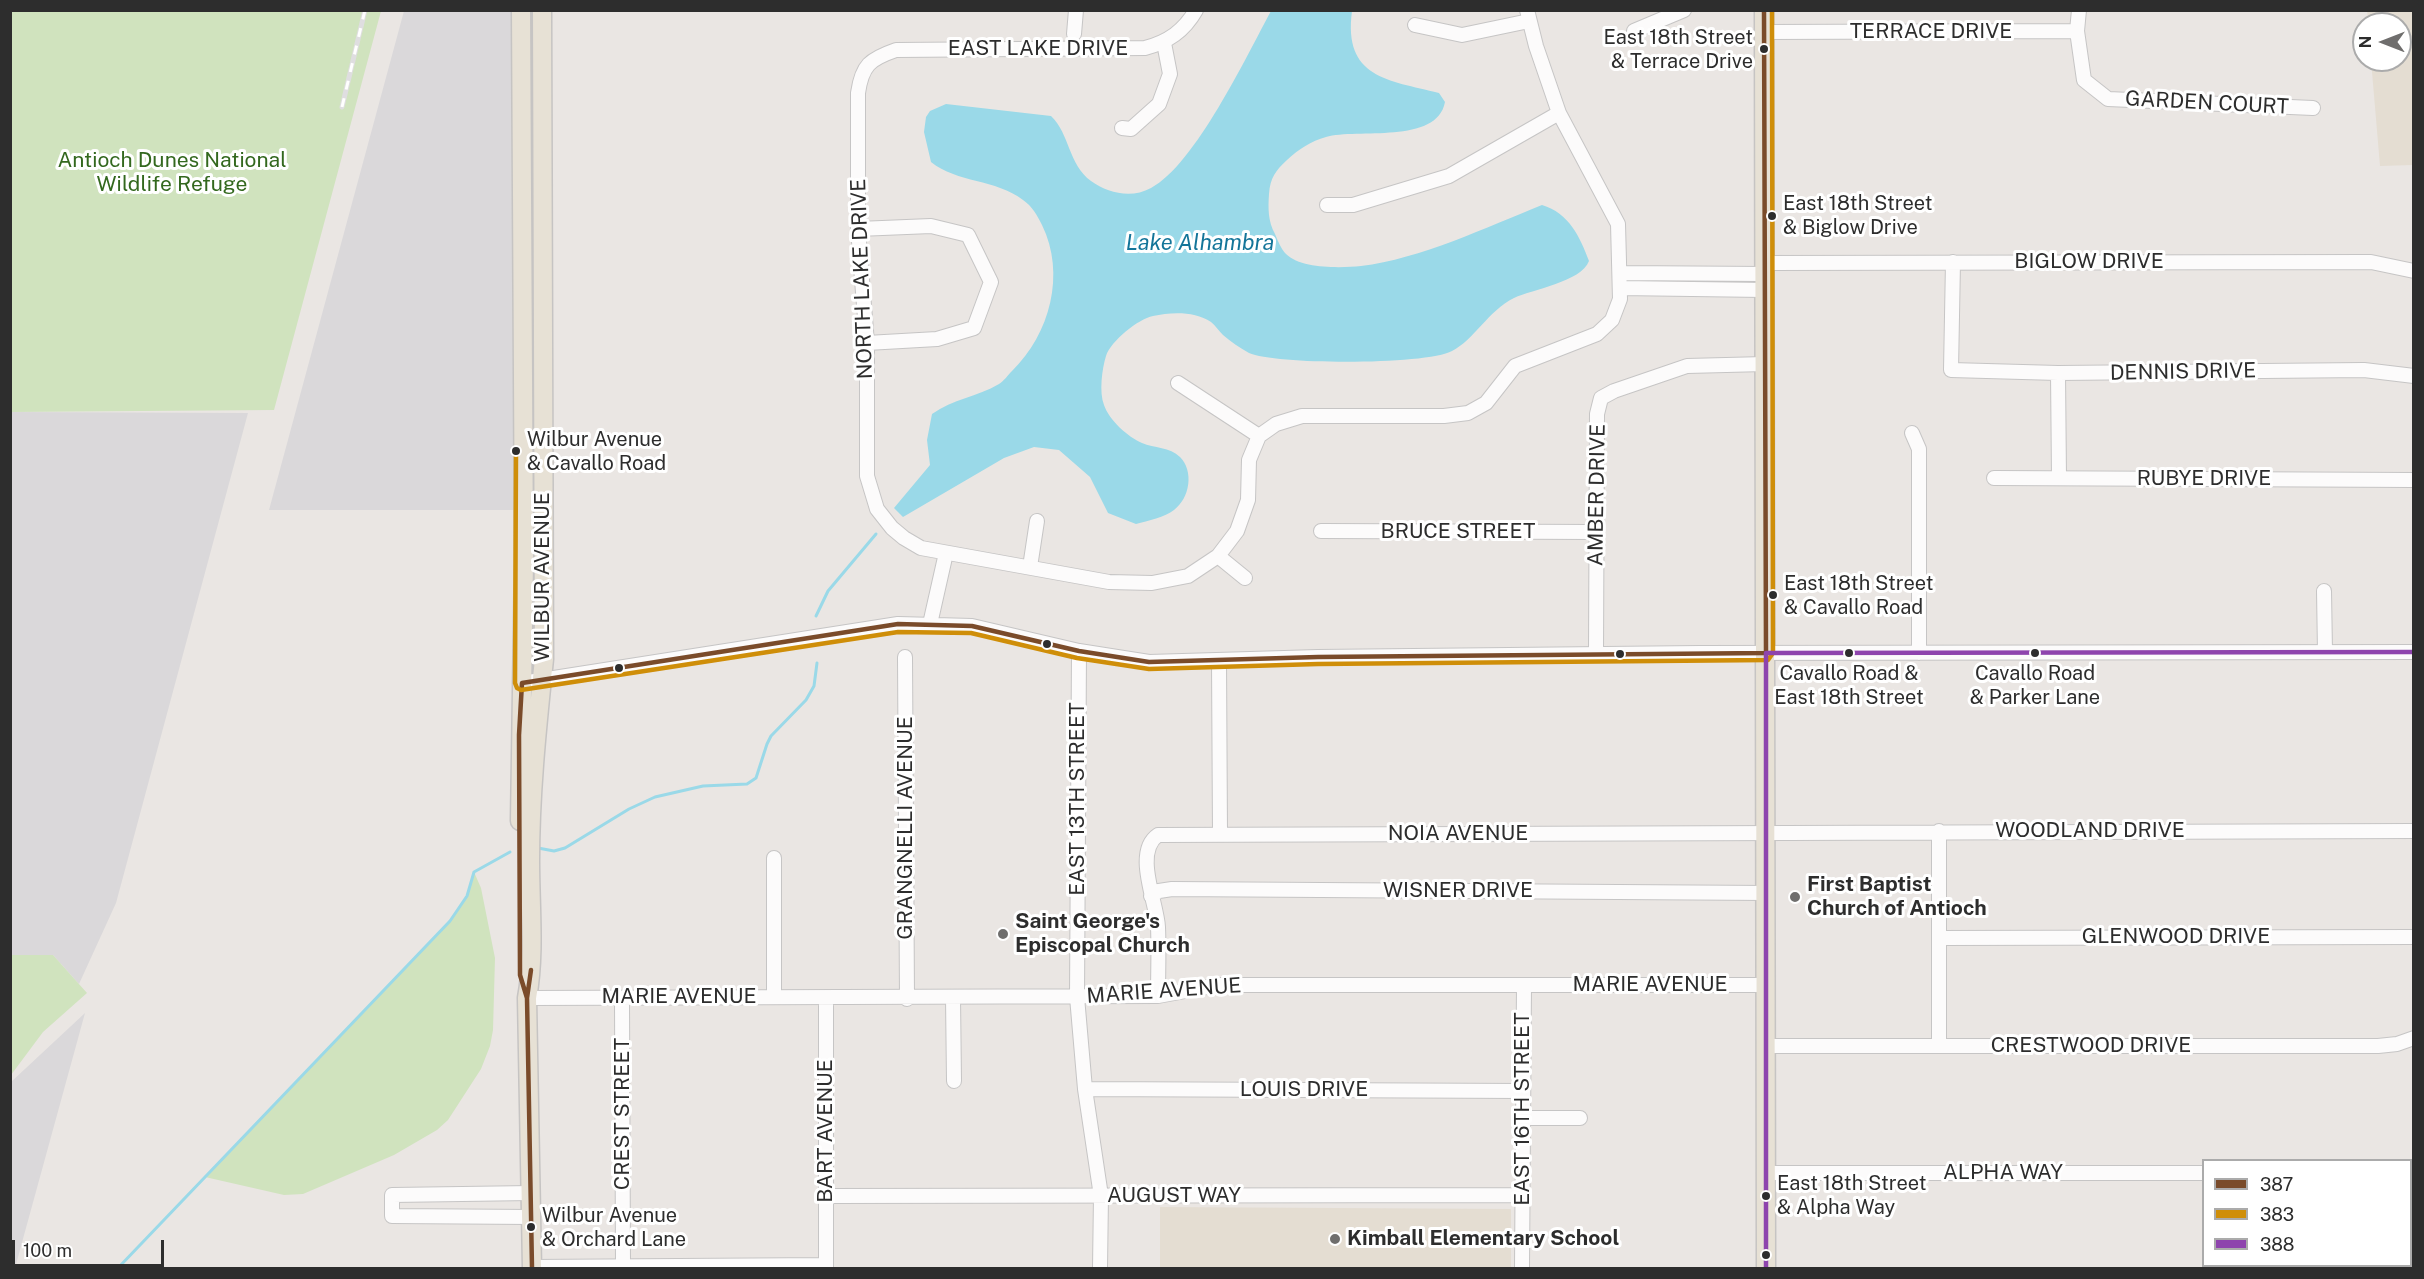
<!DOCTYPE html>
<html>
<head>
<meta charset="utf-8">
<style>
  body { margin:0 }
  #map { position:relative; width:2424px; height:1279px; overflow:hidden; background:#eae6e3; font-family:"Public Sans",sans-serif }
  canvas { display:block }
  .frame { position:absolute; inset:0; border:12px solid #2d2d2d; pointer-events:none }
  .legend { position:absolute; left:2202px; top:1159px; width:210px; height:108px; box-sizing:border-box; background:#fff; border:2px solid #ababab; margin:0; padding:8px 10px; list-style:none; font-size:18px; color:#2d2d2d }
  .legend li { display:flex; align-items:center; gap:12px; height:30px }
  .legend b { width:30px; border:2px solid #ababab }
  .north { position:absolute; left:2352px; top:12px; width:60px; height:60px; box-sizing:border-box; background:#fff; border:2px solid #ababab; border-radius:50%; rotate:270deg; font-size:16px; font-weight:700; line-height:24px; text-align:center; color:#2d2d2d }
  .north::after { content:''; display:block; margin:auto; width:21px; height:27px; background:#6f6e6d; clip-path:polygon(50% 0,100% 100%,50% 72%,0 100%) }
  .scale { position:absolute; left:12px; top:1240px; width:152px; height:27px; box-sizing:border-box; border:3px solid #2d2d2d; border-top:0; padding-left:8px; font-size:18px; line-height:21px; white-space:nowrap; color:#2d2d2d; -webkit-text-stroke:4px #fff; paint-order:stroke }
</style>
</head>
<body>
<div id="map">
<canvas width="2424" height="1279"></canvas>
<div class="frame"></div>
<ul class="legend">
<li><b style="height:8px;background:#7a4b2a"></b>387</li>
<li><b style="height:8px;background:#cf8e09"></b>383</li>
<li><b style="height:8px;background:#8e44ad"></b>388</li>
</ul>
<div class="north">N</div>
<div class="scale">100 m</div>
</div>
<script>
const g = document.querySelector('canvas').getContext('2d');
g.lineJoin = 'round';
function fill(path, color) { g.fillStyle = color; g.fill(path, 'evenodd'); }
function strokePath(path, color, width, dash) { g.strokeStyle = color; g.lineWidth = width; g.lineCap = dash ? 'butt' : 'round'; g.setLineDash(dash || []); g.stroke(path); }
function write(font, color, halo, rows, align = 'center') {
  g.font = font + ' "Public Sans",sans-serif'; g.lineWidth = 6; g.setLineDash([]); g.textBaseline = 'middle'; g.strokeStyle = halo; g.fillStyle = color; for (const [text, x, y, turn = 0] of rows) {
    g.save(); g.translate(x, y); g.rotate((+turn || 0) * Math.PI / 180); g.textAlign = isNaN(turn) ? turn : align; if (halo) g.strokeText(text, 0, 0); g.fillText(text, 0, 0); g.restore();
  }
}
fill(new Path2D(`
  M 404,11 L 514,11 L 517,510 L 269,510 Z
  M 11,412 L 248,413 L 116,903 L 79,984 L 53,955 L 11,955 Z
  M 85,1013 L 15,1268 L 11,1268 L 11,1082 Z`), '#dad8da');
fill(new Path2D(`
  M 2367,11 L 2413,11 L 2413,165 L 2380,166 L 2371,60 L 2400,60 L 2400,24 L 2369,24 Z
  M 1160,1207 L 1511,1209 L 1511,1268 L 1160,1268 Z`), '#e4ddd2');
fill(new Path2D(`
  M 10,11 L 381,11 L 274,410 L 11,412 Z
  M 474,872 L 481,888 L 495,958 L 493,1030 L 490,1046 L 481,1069 L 448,1120 L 437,1130 L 394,1155 L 303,1194 L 284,1195 L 205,1177 L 450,921 L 467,896 Z
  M 11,955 L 53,955 L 87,993 L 43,1032 L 11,1075 Z`), '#d0e3be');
fill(new Path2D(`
  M 1271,11 L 1352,11 C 1343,78 1388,80 1439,93 L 1445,102 C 1437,145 1357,128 1326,137 C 1311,141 1299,149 1287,160 C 1276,170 1270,178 1269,194 C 1268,209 1268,221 1275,234 C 1278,241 1281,249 1286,254 C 1301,269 1341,268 1361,266 C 1420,259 1487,227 1542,205 C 1569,213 1580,237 1589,261 C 1581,282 1533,289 1514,298 C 1488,311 1474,340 1452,351 C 1427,365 1276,365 1249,353 C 1240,348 1231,342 1223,335 C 1219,331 1215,325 1211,322 C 1195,311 1171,312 1153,316 C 1138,319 1111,341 1106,356 C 1102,369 1099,392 1104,405 C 1109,420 1128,437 1142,443 C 1154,448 1170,447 1180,457 C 1194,471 1190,498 1174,510 C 1165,517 1148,521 1136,524 L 1108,513 L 1090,477 L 1059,450 L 1034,447 L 1004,458 L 903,517 L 894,508 L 930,465 L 927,440 L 932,414 C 953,399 977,397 999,384 C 1004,381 1008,375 1012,371 C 1050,334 1066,274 1042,225 C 1037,215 1032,206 1023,200 C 996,179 957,183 931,162 L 924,132 L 926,117 L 930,111 L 946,104 L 1051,116 C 1070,134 1068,164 1091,181 C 1108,193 1131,199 1151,188 C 1195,165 1247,55 1271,11 Z`), '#9ad9e8');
strokePath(new Path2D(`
  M 816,616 L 828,591 L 876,534
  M 538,848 L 554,851 L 565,848 L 629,809 L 655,797 L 703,786 L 747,784 L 756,778 L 767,744 L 771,736 L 806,700 L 814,686 L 817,663
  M 118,1268 L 450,921 L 467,896 L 474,872 L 510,852`), '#9ad9e8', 3);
const minor = new Path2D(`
  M 1196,10 C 1184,31 1168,42 1145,48 L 896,50 C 870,59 862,65 858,93 L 858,229 L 867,343 L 867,476 L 877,509 L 892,528 L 904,538 L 921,548 L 1109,582 L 1152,583 L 1188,576 L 1218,556 L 1237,531 L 1248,500 L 1249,460 L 1259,436 L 1276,424 L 1302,416 L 1444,416 L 1468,413 L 1486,403 L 1515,366 L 1597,334 L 1612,320 L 1620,299 L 1618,224 L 1559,113 L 1536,46 L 1527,10
  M 1415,25 L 1462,35 L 1529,21
  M 1634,31 L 1684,10
  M 2077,31 L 2084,80 L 2108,99 L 2313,108
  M 1764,32 L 2077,31 L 2079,10
  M 1074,34 L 1076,10
  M 1122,128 L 1131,129 L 1159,104 L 1170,74 L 1164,43
  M 1327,205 L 1353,205 L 1449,176 L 1559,113
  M 858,229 L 931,226 L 968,235 L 991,282 L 974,328 L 937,339 L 867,343
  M 1953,262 L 1951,370 L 2058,373 L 2364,370 L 2414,376
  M 1764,263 L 2371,262 L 2414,271
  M 1621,273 L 1764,274
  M 1620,288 L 1764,290
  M 2058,373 L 2059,478
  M 1178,383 L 1259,436
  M 1912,433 L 1919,449 L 1919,653
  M 1994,478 L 2414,480
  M 1321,531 L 1596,532
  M 1218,556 L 1245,578
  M 1030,567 L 1037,521
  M 2324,591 L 2325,652
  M 930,624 L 946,553
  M 1079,651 L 1077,997 L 1085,1089 L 1101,1196 L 1100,1268
  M 1596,654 L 1597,414 L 1601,398 L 1614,391 L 1687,366 L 1765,364
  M 905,657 L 907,999
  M 1219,661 L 1220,834
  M 522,683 L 898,624 L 972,626 L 1079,651 L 1149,662 L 1318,657 L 1700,653 L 2414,652
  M 774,858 L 774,997
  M 1151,896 L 1159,891 L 1172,889 L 1767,893
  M 1939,938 L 2414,937
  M 1158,996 C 1158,973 1159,950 1158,927 C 1157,903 1133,852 1158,835 L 2414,831
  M 527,998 L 1158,996 L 1218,985 L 1766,985
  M 622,998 L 623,1267
  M 826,998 L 826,1268
  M 953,998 L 954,1081
  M 1939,1045 L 1939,831
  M 1767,1046 L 2378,1046 L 2397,1044 L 2414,1038
  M 1085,1089 L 1523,1091
  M 1523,1118 L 1580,1118
  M 2410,1172 L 2414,1172
  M 1767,1173 L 2204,1173
  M 532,1193 L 392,1195 L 392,1216 L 532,1217
  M 826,1196 L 1523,1195
  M 532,1267 L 826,1265
  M 1522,1268 L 1524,985`);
const major = new Path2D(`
  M 1764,10 L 1766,1268
  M 520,821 L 524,560 L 521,10
  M 532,1268 L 527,998 C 535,954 530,907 530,861 C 530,793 537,727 544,659 L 542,10`);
strokePath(minor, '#c6c5c5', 16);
strokePath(major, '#c6c4c3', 21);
strokePath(minor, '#fcfbfb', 14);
strokePath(major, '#e7e1d5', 18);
const rail = new Path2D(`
  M 342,107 L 365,10`);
strokePath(rail, '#dfdee0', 5);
strokePath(rail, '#fff', 3, [9]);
strokePath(new Path2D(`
  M 531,970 L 527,998 L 532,1268
  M 527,998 L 520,975 L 519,735 L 522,683 L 898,624 L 972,626 L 1079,651 L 1149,662 L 1318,657 L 1766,653 L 1764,10`), '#7a4b2a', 4.5);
strokePath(new Path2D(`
  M 516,451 L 515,683 L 517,688 L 521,690 L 898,632 L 971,633 L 1077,658 L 1149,669 L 1318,664 L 1768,660 L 1773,653 L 1772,10`), '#cf8e09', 4.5);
strokePath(new Path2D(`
  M 1766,1268 L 1766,653 L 2414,652`), '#8e44ad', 4.5);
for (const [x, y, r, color] of [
  [1764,49,5,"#2d2d2d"],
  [1772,216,5,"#2d2d2d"],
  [516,451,5,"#2d2d2d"],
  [1773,595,5,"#2d2d2d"],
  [1047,644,5,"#2d2d2d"],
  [1849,653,5,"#2d2d2d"],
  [2035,653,5,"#2d2d2d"],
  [1620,654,5,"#2d2d2d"],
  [619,668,5,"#2d2d2d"],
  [1795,897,6,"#6f6e6d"],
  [1003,934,6,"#6f6e6d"],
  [1766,1196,5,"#2d2d2d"],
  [531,1227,5,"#2d2d2d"],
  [1335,1239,6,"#6f6e6d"],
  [1766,1255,5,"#2d2d2d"]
]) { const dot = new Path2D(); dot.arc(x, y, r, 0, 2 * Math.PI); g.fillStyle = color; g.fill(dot); strokePath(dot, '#fff', 2); }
write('20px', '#2d2d2d', '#fff', [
  ["East 18th Street",1753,38,"right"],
  ["& Terrace Drive",1753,62,"right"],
  ["East 18th Street",1783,204],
  ["& Biglow Drive",1783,228],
  ["Wilbur Avenue",527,440],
  ["& Cavallo Road",527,464],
  ["East 18th Street",1784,584],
  ["& Cavallo Road",1784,608],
  ["Cavallo Road &",1849,674,"center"],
  ["East 18th Street",1849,698,"center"],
  ["Cavallo Road",2035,674,"center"],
  ["& Parker Lane",2035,698,"center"],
  ["East 18th Street",1777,1184],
  ["& Alpha Way",1777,1208],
  ["Wilbur Avenue",542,1216],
  ["& Orchard Lane",542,1240]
], 'left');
write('21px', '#2d2d2d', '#fff', [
  ["TERRACE DRIVE",1931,32],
  ["EAST LAKE DRIVE",1038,49],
  ["GARDEN COURT",2207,103,3],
  ["BIGLOW DRIVE",2089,262],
  ["NORTH LAKE DRIVE",862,279,-92],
  ["DENNIS DRIVE",2183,372,-1],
  ["RUBYE DRIVE",2204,479],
  ["AMBER DRIVE",1597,495,-89],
  ["BRUCE STREET",1458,532],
  ["WILBUR AVENUE",543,577,-90],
  ["EAST 13TH STREET",1078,799,-90],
  ["GRANGNELLI AVENUE",906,828,-90],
  ["WOODLAND DRIVE",2090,831],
  ["NOIA AVENUE",1458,834],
  ["WISNER DRIVE",1458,891],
  ["GLENWOOD DRIVE",2176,937],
  ["MARIE AVENUE",1650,985],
  ["MARIE AVENUE",1164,991,-4],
  ["MARIE AVENUE",679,997],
  ["CRESTWOOD DRIVE",2091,1046],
  ["LOUIS DRIVE",1304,1090],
  ["EAST 16TH STREET",1523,1109,-90],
  ["CREST STREET",623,1114,-90],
  ["BART AVENUE",826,1131,-90],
  ["ALPHA WAY",2003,1173],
  ["AUGUST WAY",1174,1196]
]);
write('21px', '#33681e', '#fff', [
  ["Antioch Dunes National",172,161],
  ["Wildlife Refuge",172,185]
]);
write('bold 21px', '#2d2d2d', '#fff', [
  ["First Baptist",1807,885],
  ["Church of Antioch",1807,909],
  ["Saint George's",1015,922],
  ["Episcopal Church",1015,946],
  ["Kimball Elementary School",1347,1239]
], 'left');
write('italic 22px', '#147599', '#fff', [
  ["Lake Alhambra",1200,243]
]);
</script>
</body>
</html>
